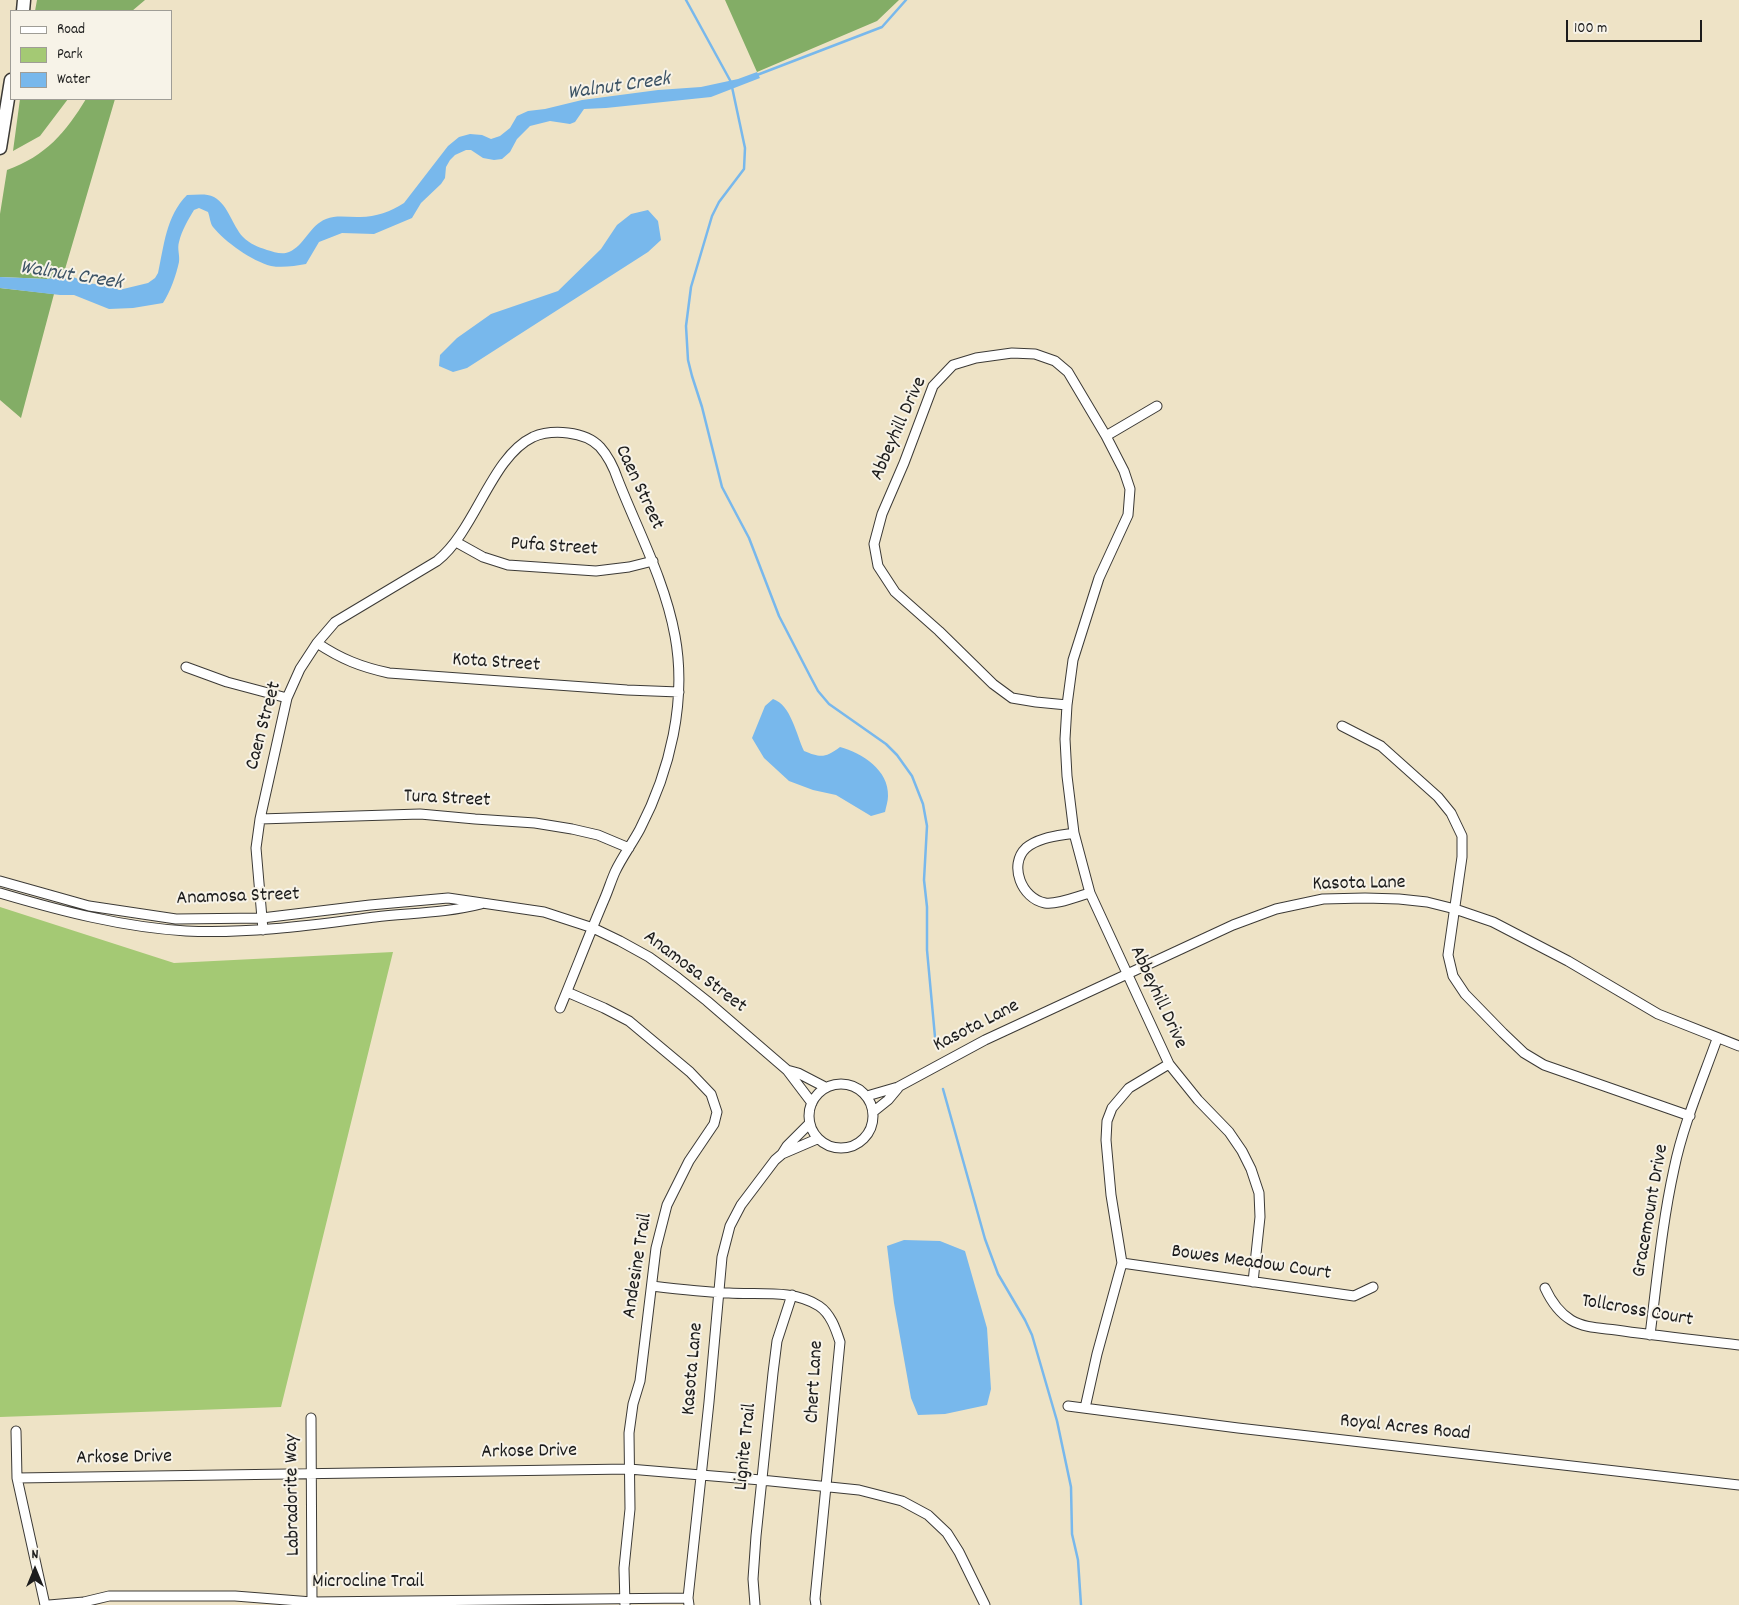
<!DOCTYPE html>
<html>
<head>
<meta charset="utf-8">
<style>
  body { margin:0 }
  #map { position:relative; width:1739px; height:1605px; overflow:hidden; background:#eee3c6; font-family:Dekko,sans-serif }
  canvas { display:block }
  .legend { position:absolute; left:10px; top:10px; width:162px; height:90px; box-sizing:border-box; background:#f7f3e8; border:1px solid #9f9d96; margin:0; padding:6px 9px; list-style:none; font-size:15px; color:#1c1c1c }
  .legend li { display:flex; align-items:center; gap:10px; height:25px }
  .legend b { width:25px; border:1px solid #9f9d96 }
  .north { position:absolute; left:10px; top:1545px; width:50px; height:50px; -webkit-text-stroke:4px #f7f3e8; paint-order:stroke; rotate:0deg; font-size:14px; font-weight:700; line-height:20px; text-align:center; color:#1c1c1c }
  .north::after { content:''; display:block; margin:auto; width:18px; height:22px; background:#1c1c1c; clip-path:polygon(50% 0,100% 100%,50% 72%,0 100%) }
  .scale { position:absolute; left:1566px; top:20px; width:136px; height:22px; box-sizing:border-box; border:2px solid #1c1c1c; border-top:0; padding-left:6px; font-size:15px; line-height:18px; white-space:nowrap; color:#1c1c1c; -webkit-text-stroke:4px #f7f3e8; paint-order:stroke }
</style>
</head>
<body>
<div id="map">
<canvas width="1739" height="1605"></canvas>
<ul class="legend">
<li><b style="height:6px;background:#fff"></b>Road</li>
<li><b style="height:14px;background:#a4c974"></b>Park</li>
<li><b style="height:14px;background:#78b8ec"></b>Water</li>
</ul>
<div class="north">N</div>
<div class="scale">100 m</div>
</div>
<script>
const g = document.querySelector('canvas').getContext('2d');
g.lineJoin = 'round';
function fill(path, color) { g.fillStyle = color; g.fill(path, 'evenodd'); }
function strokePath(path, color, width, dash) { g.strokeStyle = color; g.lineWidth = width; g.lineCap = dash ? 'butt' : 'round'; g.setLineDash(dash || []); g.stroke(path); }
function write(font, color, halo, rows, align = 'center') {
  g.font = font + ' Dekko,sans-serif'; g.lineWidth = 4; g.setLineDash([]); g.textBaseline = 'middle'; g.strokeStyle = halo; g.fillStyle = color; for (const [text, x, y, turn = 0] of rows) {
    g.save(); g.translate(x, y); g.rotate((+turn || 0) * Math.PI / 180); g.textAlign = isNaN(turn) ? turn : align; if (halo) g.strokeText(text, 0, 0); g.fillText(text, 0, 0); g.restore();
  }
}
fill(new Path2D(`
  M 0,907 L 174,963 L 393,952 L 281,1407 L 0,1417 Z`), '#a4c974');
fill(new Path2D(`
  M 37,0 L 145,0 L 132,11 L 35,11 Z
  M 725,0 L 899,0 L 877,21 L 757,72 Z
  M 20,99 L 68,99 L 40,136 L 13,151 Z
  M 86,99 L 115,99 L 63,276 L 47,279 L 0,277 L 0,214 L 7,170 C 46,156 66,132 86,99 Z
  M 0,288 L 54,294 L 21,418 L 0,400 Z`), '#83ad66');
fill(new Path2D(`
  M 757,72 L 760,78 L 711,97 L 606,108 L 584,109 L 575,122 L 570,124 L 550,121 L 530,126 L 517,139 L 510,152 L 502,159 L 494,160 L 483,158 L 471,150 L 466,150 L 455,155 L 450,160 L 446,167 L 445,178 L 441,184 L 421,203 L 412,218 L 374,234 L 342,233 L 319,242 L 306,264 C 295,266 282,268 271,266 C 252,261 225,242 213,227 C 210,223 210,217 208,212 L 199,208 L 194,210 C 188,220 182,230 179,242 C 177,249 180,255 179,262 C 176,276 170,292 163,303 L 133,308 L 109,309 L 74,295 L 60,295 L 0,288 L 0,277 L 47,279 L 69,276 L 76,278 L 83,283 L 109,285 L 119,290 L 148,283 L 155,278 L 158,273 C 164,246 166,216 187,195 C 196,195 206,193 214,197 C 229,206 232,225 243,237 C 250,244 258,247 267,250 C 274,252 282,255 289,252 C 304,246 310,225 326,219 C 336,215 346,217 357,217 C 373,218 390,212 404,203 L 448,146 L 459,137 L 470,134 L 482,135 L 491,139 L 500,136 L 510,128 L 517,116 L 528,111 L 545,109 L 582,100 L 658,90 L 701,87 L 738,79 Z
  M 648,210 L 658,221 L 661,240 L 648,252 L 467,368 L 453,372 L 439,366 L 440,355 L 457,338 L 491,314 L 558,291 L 601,249 L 617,225 L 631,214 Z
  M 773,699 C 791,705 796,734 804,751 C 821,758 825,758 840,747 C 862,753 889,770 888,796 C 888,801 886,807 885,812 L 871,816 L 836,795 L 813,790 L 789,781 L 764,758 L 752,738 L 765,706 Z
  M 904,1240 L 940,1241 L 965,1251 L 987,1328 L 991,1389 L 987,1405 L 945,1414 L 918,1415 L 911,1398 L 894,1303 L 887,1246 Z`), '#78b8ec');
strokePath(new Path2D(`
  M 686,0 L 731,82
  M 757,75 L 882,27 L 906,0
  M 732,87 L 745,148 L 744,169 L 719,202 L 712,216 L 691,287 L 686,326 L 688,360 L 692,376 L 702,407 L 722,487 L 749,538 L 779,616 L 810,676 L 818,691 L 829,704 L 886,744 L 897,755 L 912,776 L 923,804 L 927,826 L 924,880 L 927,907 L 927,950 L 935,1037
  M 943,1089 L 985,1239 L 998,1274 L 1025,1320 L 1032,1335 L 1057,1421 L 1071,1487 L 1072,1534 L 1078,1560 L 1081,1605`), '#78b8ec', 2.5);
const street = new Path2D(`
  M 1106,436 L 1157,406
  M 456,542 L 483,557 L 508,565 L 596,571 L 629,567 L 653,561
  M 317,643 C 341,659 361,667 389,673 L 627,690 L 679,692
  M 186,667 L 227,682 L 287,698
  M 1067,705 L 1036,702 L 1012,698 L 993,684 L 939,631 L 895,592 L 878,566 L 874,544 L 882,514 L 904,463 L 933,386 L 953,365 L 976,358 L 1012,353 L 1035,354 L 1055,361 L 1068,372 L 1106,436 L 1124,471 L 1130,489 L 1128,515 L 1099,578 L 1073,660 L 1067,705 L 1065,739 L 1067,776 L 1074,833 L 1090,893 L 1169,1064 L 1198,1100 L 1229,1132 L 1242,1151 L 1251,1169 L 1259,1193 L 1260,1217 L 1253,1282
  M 1342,726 L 1381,746 L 1438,797 L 1451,813 L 1462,836 L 1462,857 L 1448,955 L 1453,976 L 1465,994 L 1503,1033 L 1524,1053 L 1544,1065 L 1690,1116
  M 260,819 L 420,814 L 475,819 L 535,823 L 572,829 L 598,835 L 629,848
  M 1074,833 C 1058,836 1039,837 1026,848 C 1008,865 1022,899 1045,903 C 1057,905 1078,896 1090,893
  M 0,881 L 89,906 L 176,919 L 262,918 L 370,905 L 448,898 L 544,912 L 593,928 L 620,941 L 649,957 L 678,978 L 707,1001 L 787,1070 L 812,1103
  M 0,893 C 61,911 122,927 186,931 C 249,934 312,925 375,917 C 410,913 446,913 481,904
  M 263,930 L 256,848 L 260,819 L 287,698 L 300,669 L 317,643 L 335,622 L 437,561 C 476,530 491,457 533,437 C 552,429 585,431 600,447 C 608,456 614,468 618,480 C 638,531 665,581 675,636 C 687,701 670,771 640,829 C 632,844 622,857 615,872 C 611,881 608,891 604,900 C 589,935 575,972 560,1008
  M 567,992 L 604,1008 L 629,1021 L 690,1072 L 711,1094 L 717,1112 L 714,1124 L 689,1161 L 667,1205 L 656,1248 L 640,1381 L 633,1404 L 629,1433 L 630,1509 L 624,1568 L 625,1605
  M 787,1070 L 798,1073 L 825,1087
  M809 1116a32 32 0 1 1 64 0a32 32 0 1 1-64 0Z
  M 867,1096 L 898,1087 L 985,1040 L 1233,925 L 1276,909 L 1323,899 L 1365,898 L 1399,899 L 1427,902 L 1455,909 L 1493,922 L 1568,961 L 1658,1014 L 1739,1046
  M 873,1112 L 888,1100 L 898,1088
  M 782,1154 L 787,1146 L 809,1124
  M 1122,1263 L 1354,1296 L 1373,1287
  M 652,1286 C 677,1289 703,1292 729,1293 C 758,1295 793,1289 819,1306 C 831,1314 836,1330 840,1342 L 815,1599 L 816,1605
  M 1545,1288 C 1551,1301 1558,1312 1571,1320 C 1584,1328 1601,1328 1616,1330 C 1657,1336 1698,1340 1739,1345
  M 1650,1335 C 1657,1280 1662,1223 1674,1169 C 1683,1125 1702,1081 1717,1039
  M 1068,1406 L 1238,1428 L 1739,1485
  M 1085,1408 L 1097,1354 L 1122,1263 L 1111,1195 L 1106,1140 L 1107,1121 L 1112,1108 L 1129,1088 L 1169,1064
  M 311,1418 L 312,1602
  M 16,1431 L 17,1478 L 45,1605
  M 17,1478 L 629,1469 L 761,1480 L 859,1490 L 902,1501 L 928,1515 L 947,1533 L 959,1552 L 985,1605
  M 49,1605 L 84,1602 L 109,1596 L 235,1596 L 312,1602 L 688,1598
  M 689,1605 L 688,1598 L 709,1402 L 722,1257 L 730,1226 L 741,1205 L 775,1160 L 782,1154 L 817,1139
  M 755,1605 L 753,1579 L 756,1536 L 773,1373 L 777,1341 L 792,1295`);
const primary = new Path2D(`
  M 23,11 L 24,0
  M 0,148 L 11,80`);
strokePath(street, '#3c3a36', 11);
strokePath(primary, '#3c3a36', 15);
strokePath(street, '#fff', 9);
strokePath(primary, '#fff', 12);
write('20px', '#1c1c1c', '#f7f3e8', [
  ["Abbeyhill Drive",900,429,-66],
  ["Caen Street",638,488,65],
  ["Pufa Street",554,548,4],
  ["Kota Street",496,664,4],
  ["Caen Street",265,726,-75],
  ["Tura Street",447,800,3],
  ["Kasota Lane",1359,885,-1],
  ["Anamosa Street",238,898,-2],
  ["Anamosa Street",694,973,37],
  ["Abbeyhill Drive",1157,998,65],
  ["Kasota Lane",977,1027,-27],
  ["Gracemount Drive",1652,1211,-80],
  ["Bowes Meadow Court",1251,1264,8],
  ["Andesine Trail",639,1266,-81],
  ["Tollcross Court",1637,1312,10],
  ["Kasota Lane",694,1369,-85],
  ["Chert Lane",816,1382,-87],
  ["Royal Acres Road",1405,1429,6],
  ["Lignite Trail",747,1447,-84],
  ["Arkose Drive",529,1453,-1],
  ["Arkose Drive",124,1459,-1],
  ["Labradorite Way",294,1495,-91],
  ["Microcline Trail",368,1583]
]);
write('italic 21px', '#3c5365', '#f7f3e8', [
  ["Walnut Creek",619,88,-8],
  ["Walnut Creek",71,277,9]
]);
</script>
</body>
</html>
